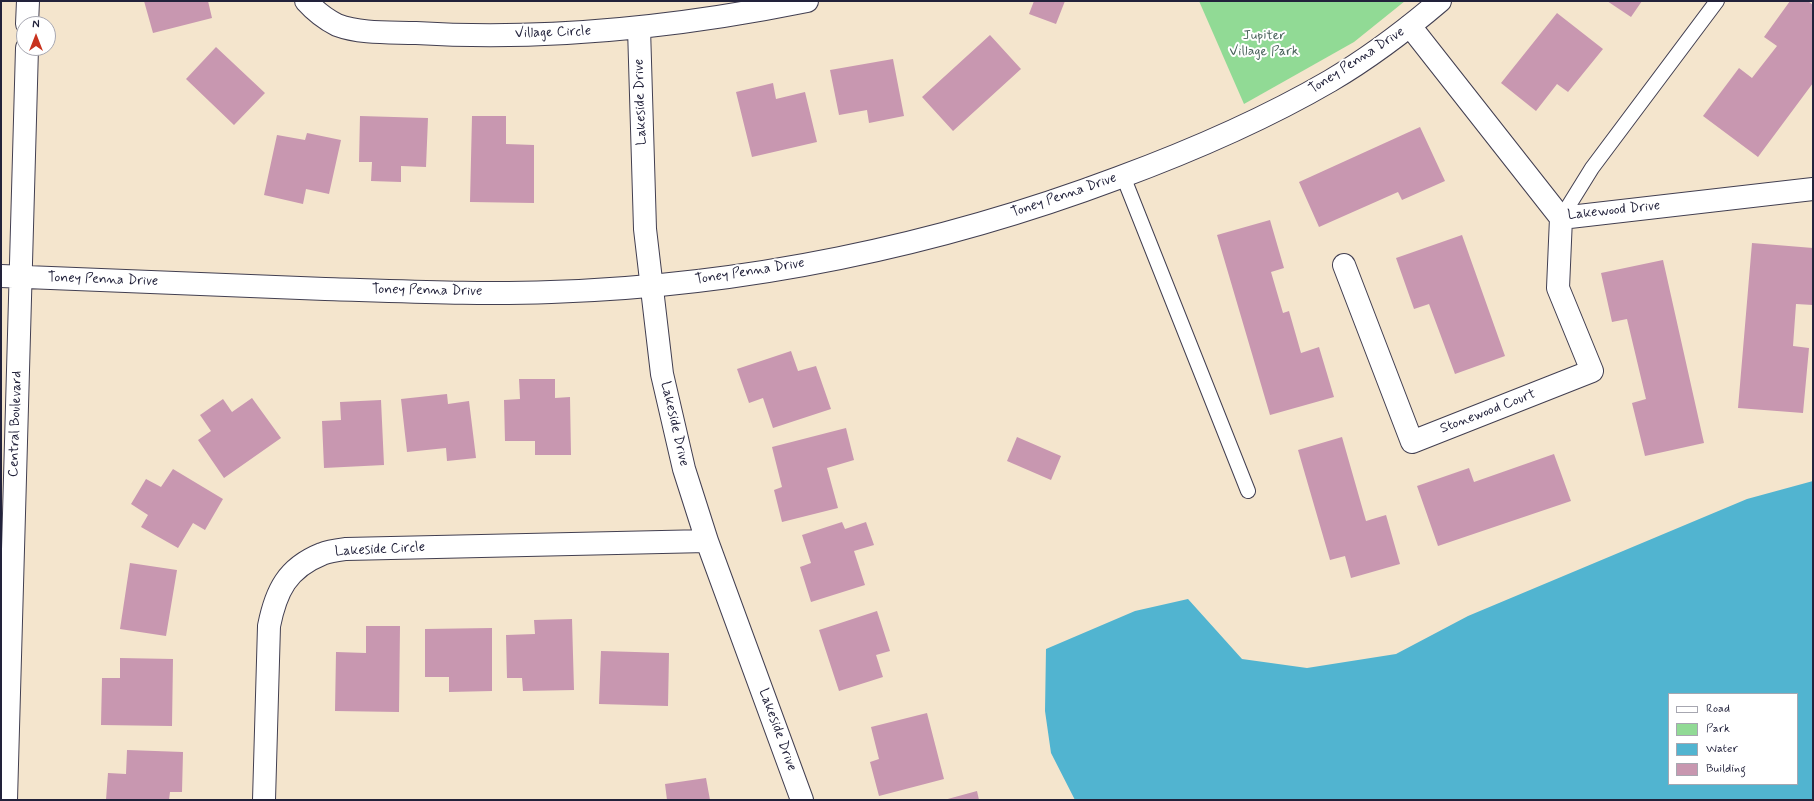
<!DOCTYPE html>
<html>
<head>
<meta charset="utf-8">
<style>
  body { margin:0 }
  #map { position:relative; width:1814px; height:801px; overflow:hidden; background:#f4e5cd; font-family:Mynerve,sans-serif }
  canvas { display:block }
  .frame { position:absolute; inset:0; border:2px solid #22223b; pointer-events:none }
  .legend { position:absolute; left:1668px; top:693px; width:130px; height:92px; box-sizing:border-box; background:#fff; border:1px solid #a7a7b1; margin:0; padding:5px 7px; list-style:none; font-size:12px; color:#22223b }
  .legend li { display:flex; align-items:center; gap:8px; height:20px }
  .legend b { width:20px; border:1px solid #a7a7b1 }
  .north { position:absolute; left:16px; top:16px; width:40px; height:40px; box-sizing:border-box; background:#fff; border:1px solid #a7a7b1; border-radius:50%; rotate:0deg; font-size:11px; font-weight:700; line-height:16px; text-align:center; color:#22223b }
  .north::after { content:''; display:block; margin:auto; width:14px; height:18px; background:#c8321e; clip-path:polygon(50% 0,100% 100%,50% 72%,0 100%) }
</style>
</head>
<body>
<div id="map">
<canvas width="1814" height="801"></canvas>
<div class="frame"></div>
<ul class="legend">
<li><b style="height:5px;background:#fff"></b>Road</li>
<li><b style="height:11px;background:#91da95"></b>Park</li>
<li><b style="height:11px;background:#51b4d0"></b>Water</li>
<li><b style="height:11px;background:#c897b0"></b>Building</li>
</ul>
<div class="north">N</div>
</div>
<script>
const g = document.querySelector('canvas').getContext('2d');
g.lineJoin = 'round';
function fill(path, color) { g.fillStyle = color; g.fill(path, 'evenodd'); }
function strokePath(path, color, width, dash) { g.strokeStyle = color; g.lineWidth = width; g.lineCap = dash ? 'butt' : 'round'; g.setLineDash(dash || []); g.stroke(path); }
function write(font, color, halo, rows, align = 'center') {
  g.font = font + ' Mynerve,sans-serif'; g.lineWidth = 4; g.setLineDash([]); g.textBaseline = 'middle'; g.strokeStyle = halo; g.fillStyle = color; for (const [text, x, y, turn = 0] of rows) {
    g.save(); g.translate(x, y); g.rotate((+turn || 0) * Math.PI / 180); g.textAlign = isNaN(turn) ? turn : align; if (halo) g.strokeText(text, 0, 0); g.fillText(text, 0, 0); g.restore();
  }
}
fill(new Path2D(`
  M 1199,1 L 1405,1 L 1354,42 L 1244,104 Z`), '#91da95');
fill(new Path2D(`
  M 1813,481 L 1813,800 L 1075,800 L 1051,753 L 1045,711 L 1046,649 L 1135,611 L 1188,599 L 1242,659 L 1307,668 L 1396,654 L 1468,616 L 1747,499 ZM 1669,694 L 1797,694 L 1797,784 L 1669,784 Z`), '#51b4d0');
fill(new Path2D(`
  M 144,1 L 208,1 L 212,18 L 153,33 Z
  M 1034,1 L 1065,1 L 1056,24 L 1029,14 Z
  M 1607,1 L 1642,1 L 1631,17 Z
  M 1790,1 L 1808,1 L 1813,5 L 1813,83 L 1758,157 L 1703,116 L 1739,68 L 1752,78 L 1777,46 L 1764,37 Z
  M 1557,13 L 1603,49 L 1568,92 L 1557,84 L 1536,111 L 1501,83 Z
  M 990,35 L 1021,69 L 953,131 L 922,97 Z
  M 216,47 L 265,93 L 234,125 L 186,79 Z
  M 893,59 L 904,116 L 869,123 L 867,110 L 839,115 L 830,70 Z
  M 773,83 L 776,99 L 805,92 L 817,142 L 752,157 L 736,92 Z
  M 360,116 L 428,118 L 426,167 L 401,166 L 401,182 L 371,181 L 372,162 L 359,162 Z
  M 472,116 L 506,116 L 506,144 L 534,145 L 534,203 L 470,202 Z
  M 1420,127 L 1445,181 L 1402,200 L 1398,192 L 1319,227 L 1299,182 Z
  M 307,133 L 341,140 L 329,194 L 306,189 L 303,204 L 264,195 L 277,135 L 305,140 Z
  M 1270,220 L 1284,268 L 1271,272 L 1283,313 L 1289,311 L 1301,353 L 1319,347 L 1334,397 L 1270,415 L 1217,235 Z
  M 1462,235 L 1505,356 L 1455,374 L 1429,304 L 1414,309 L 1396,258 Z
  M 1752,243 L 1813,248 L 1813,305 L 1796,304 L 1793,346 L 1809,348 L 1803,413 L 1738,408 Z
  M 1663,260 L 1704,443 L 1645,456 L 1632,403 L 1646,399 L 1627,319 L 1612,322 L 1601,273 Z
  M 791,351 L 798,371 L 816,366 L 831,409 L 773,428 L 763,398 L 749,403 L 737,369 Z
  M 519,379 L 555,379 L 555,398 L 570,397 L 571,455 L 535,455 L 535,441 L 505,441 L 504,400 L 520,399 Z
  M 447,394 L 448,404 L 469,401 L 476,458 L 447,461 L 446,448 L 407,452 L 401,399 Z
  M 252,398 L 281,438 L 224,478 L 198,440 L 211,431 L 200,415 L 223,399 L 232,412 Z
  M 381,400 L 384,465 L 324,468 L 322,421 L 341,420 L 340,402 Z
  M 846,428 L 854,460 L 827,468 L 838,508 L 782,522 L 774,490 L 782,487 L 772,447 Z
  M 1017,437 L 1061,456 L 1051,480 L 1007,461 Z
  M 1342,437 L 1366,521 L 1386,515 L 1400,564 L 1351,578 L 1345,556 L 1330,560 L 1298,450 Z
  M 1554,454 L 1571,501 L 1438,546 L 1417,486 L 1469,468 L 1474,482 Z
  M 173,469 L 223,499 L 205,530 L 193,523 L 178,548 L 141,527 L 148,515 L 131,504 L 146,479 L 161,487 Z
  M 842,522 L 845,529 L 866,522 L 874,545 L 854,551 L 865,585 L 811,602 L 800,567 L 811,563 L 802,535 Z
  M 130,563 L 177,570 L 166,636 L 120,629 Z
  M 877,611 L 890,651 L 876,655 L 883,677 L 839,691 L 819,630 Z
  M 572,619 L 574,690 L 523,691 L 522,678 L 507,678 L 506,635 L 535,634 L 534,620 Z
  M 366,626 L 400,626 L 399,712 L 335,711 L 336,652 L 366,653 Z
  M 492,628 L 492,691 L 449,692 L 449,677 L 425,677 L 425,629 Z
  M 601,651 L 669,653 L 668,706 L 599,704 Z
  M 120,658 L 173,659 L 172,726 L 101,725 L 102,678 L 120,678 Z
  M 927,713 L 944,779 L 879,796 L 870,762 L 879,759 L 871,727 Z
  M 127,750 L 183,752 L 182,792 L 170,792 L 169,800 L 106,800 L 108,773 L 126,774 Z
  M 706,778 L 710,800 L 667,800 L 665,784 Z
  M 977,791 L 979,800 L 944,800 Z`), '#c897b0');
const service = new Path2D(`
  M 1123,176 L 1248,491
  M 1561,218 L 1592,168 L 1717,1`);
const minor = new Path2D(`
  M 306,1 C 315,11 325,19 337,25 C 361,34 391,32 416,33 C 547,41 679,27 807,1
  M 1410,26 L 1561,218 L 1813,189
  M 639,28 L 645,229 L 662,374 L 684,469 L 707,541 L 802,800
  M 1344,265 L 1412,442 L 1592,371 L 1558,288 L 1561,218
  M 264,800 L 269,626 C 276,591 287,568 322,554 C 329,551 338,550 346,549 L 707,541`);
const tertiary = new Path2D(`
  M 27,24 L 28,1
  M 1,276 C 109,280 217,285 325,289 C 400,291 476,295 551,292 C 744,286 937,246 1118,178 C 1191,151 1263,120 1330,81 C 1369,58 1406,30 1440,1
  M 6,800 L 27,48`);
strokePath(service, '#423f51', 16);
strokePath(minor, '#423f51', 24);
strokePath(tertiary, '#423f51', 24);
strokePath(service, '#fff', 14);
strokePath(minor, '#fff', 22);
strokePath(tertiary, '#fff', 22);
write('14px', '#22223b', '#fff', [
  ["Village Circle",553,33,-2],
  ["Toney Penna Drive",1357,61,-33],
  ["Lakeside Drive",641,102,-92],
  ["Toney Penna Drive",1064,196,-19],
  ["Lakewood Drive",1614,211,-6],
  ["Toney Penna Drive",750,272,-9],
  ["Toney Penna Drive",103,280,2],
  ["Toney Penna Drive",427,291,1],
  ["Stonewood Court",1488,412,-21],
  ["Central Boulevard",16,424,-88],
  ["Lakeside Drive",674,424,77],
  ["Lakeside Circle",380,550,-3],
  ["Lakeside Drive",777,730,70]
]);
write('14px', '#49625a', '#fff', [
  ["Jupiter",1264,36],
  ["Village Park",1264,52]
]);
</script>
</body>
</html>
